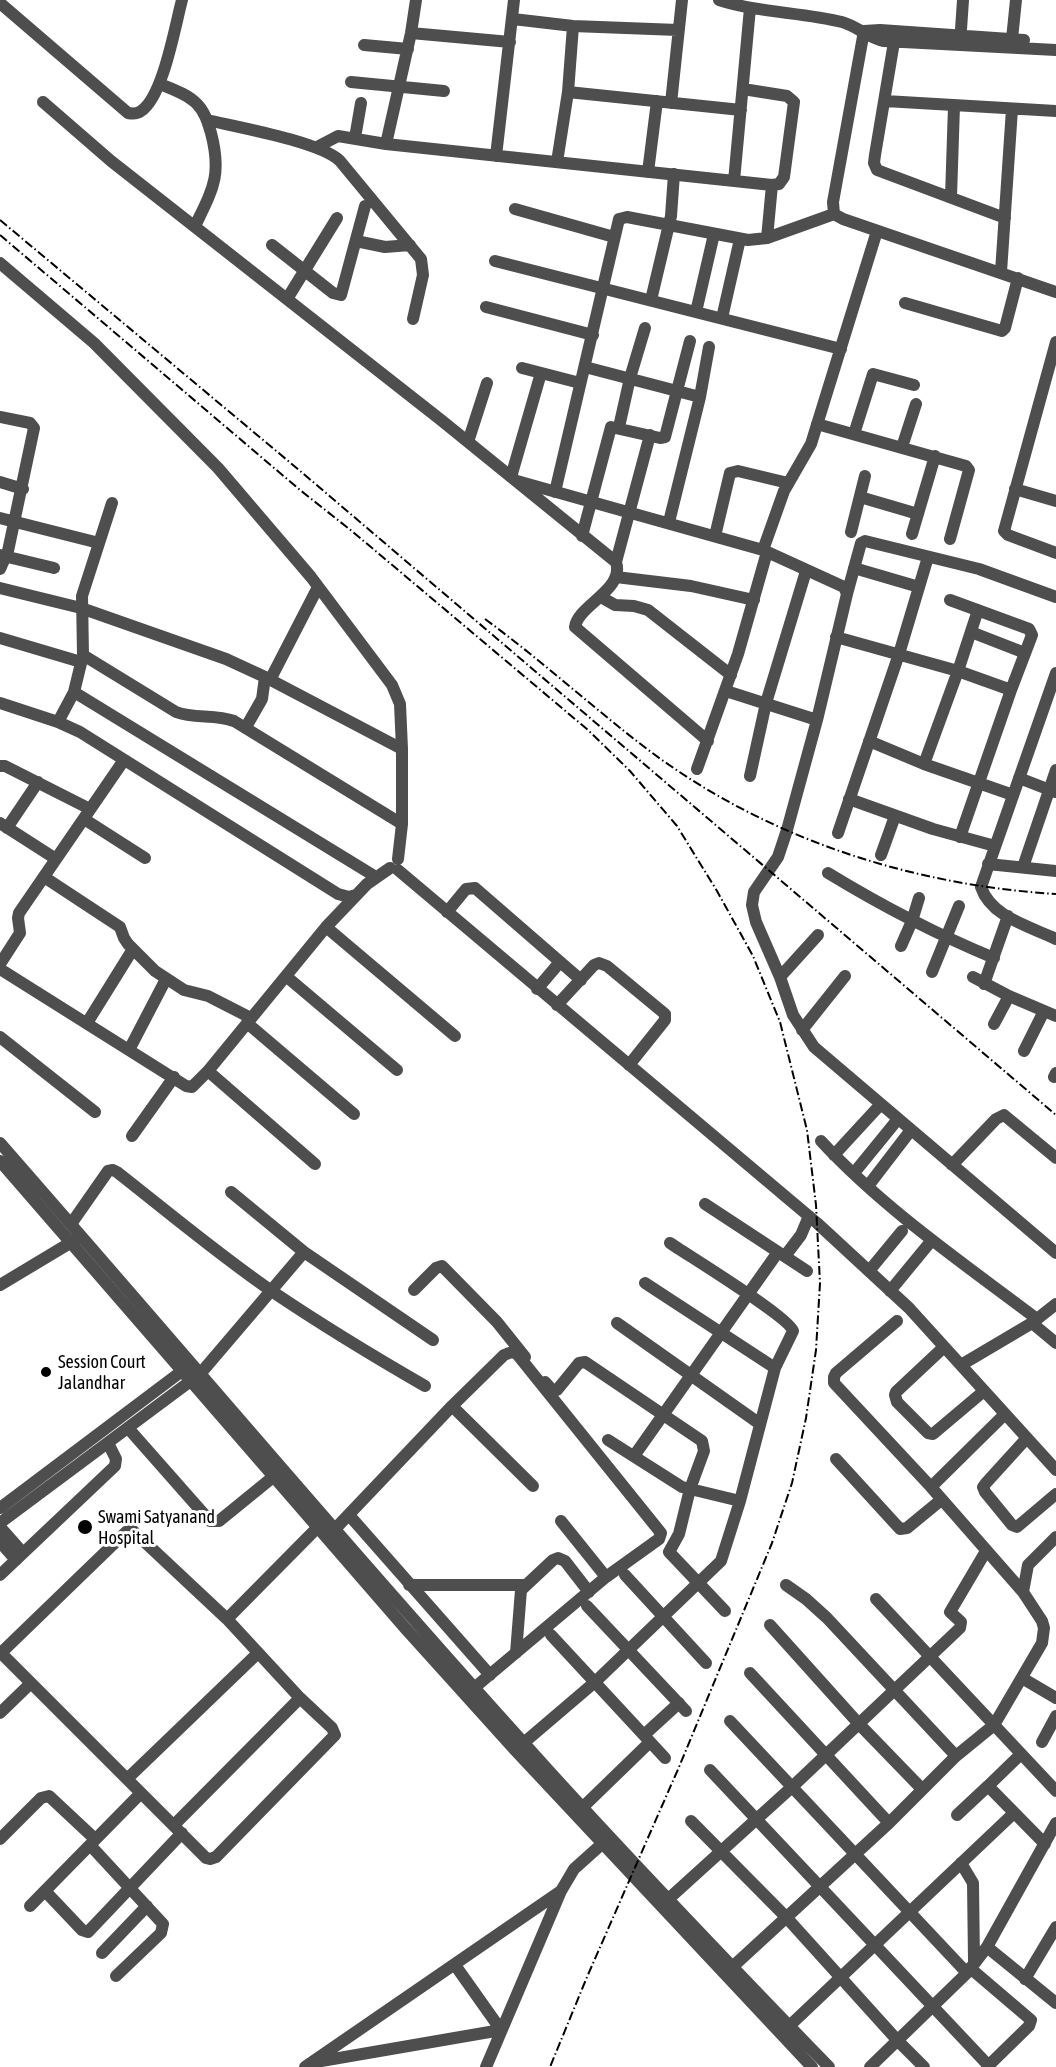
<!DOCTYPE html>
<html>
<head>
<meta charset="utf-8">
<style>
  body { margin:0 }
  canvas { display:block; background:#fff }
</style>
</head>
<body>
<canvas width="1056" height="2067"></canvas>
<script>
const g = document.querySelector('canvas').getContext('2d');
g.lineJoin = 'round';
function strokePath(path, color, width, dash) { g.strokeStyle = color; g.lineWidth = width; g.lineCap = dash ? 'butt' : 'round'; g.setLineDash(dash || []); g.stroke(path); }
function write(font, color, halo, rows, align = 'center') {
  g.font = font + ' "Asap Condensed",sans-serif'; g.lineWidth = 6; g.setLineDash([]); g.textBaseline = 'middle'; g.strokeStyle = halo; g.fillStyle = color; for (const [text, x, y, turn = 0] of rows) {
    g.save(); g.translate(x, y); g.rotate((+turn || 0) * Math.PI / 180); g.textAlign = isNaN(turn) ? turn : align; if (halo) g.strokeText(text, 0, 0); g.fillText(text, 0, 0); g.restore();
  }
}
strokePath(new Path2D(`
  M 719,0 C 759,13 801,12 842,22 C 857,26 868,38 884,41 L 1056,50
  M 0,3 L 128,113 C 133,114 137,114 141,111 C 163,97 175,26 182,0
  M 513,19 L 573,26 L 678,30
  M 864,31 L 833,202 L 834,214 L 843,219 L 1056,292
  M 864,31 L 880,30 L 1024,40
  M 411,33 L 510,42
  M 1012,39 L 1016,0
  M 894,42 L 875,155 L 874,163 L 877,170 L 1005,218
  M 960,44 L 963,0
  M 364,45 L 408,49
  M 351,82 L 444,91
  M 160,84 C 172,89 188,94 197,104 C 205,112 208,123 211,133 C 222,175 213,189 195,226
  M 568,92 L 741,110
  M 885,101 L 1056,111
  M 43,102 L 111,161 L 441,420 L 616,562 C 625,590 578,605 575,627 L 708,741
  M 671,103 L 682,0
  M 207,120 C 237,127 321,142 340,161 L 421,259 L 423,275 L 413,319
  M 355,138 L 361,103
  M 386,144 L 411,33 L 416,0
  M 317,147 L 338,136 L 386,144 L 772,185 L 779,184 L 784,177 L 794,102 L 787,96 L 743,89
  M 496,156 L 514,0
  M 557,162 L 568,92 L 573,26
  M 648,172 L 657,101
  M 734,181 L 750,8
  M 951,197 L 954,106
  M 515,209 L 614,237
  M 767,238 L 772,185
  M 356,241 L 385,247 L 410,245
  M 272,245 L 333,293 L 341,295 L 365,206
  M 495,261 L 841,349
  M 0,263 L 94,343 L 218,468 L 311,577 L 392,685 L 400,704 L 402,749 L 402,824 L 398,859
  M 1001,272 L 1012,109
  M 287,299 L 337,218
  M 651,300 L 671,216 L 674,174
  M 905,303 L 1002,331 L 1005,328 L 1018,278
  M 486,307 L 593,335
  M 696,312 L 714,234
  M 722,318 L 740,239
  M 1056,342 L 1004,531 L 1008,535 L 1056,553
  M 585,367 L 700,397 L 669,522
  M 522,368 L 580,383
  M 700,397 L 709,347
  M 0,417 L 30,423 L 34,428 L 8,551 L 0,569
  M 817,424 L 966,466 L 969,470 L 950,539
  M 619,427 L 630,378 L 645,328
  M 854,434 L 873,374 L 914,385
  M 468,442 L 487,383
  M 902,447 L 916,404
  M 511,477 L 541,373
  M 517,481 L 763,550 L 844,587 L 847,594 L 817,720 L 787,830 L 778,857 L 754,892 L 752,905 L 756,922 L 780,977 L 793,1015 L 814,1047 L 1056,1253
  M 0,482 L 23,489
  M 1015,489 L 1056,501
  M 555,492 L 619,219 L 627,217 L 748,240 L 767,238 L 834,214
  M 860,497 L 918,514
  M 0,518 L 99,543
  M 851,532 L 865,476
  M 912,534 L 935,456
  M 582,536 L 611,427 L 660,438 L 665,437 L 690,341
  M 715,536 L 730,473 L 738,471 L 788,483
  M 763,550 L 784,491 L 811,444 L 877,231
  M 0,555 L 54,568
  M 616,562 L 650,435
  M 854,568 L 919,587
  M 616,577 L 691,586 L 754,600
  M 0,588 L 81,608 L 226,659 L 265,677 L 402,749
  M 847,594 L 861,543 L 865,541 L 979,569 L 1056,597
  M 601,597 L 615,605 L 634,606 L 648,610 L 731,675
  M 950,600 L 1029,629 L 1032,635 L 1011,690 L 960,837
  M 971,632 L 1025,653
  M 836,637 L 958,671 L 1011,690
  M 0,638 L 81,662
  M 83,655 L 176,712 C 194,719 215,714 234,721 L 402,824
  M 1056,673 L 981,887 C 991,917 1029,926 1056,939
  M 270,680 L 318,587
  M 726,691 L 817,720
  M 74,692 L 83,655 L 82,596 L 112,503
  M 0,703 L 58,722 L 80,732 L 338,894 L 349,897 L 356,895
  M 58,722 L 74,692 L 376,877
  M 246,727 L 262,699 L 265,677
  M 869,741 L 924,764 L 1013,795
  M 924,764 L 958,671 L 978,610
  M 0,766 L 5,766 L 90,809
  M 697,769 L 738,654 L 767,552
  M 750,776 L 766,703 L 806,571
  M 1019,778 L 1055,792
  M 849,799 L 933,829 L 995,846
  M 84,819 L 145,858
  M 0,823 L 56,859
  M 7,828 L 38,782
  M 838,833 L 899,654 L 928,557
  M 881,855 L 895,816
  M 988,864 L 1056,871
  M 1023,867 L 1056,770
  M 398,870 L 817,1223 L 909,1308 L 1056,1470
  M 828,873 C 882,906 936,934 994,958
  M 44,877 L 120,927 L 124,938 L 128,944 L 155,971 L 184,990 L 208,996 L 251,1018
  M 447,912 L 466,889 L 475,888 L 581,980
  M 326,927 L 455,1036
  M 901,946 L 912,921 L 919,898
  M 0,964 L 20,933 L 18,918 L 19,913 L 124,760
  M 0,969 L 186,1086 L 192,1087 L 208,1071 L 326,927 L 367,884 L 390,868
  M 932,972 L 959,906
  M 287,977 L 397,1070
  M 780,977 L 818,935
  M 973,977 L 1009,996 L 1056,1016
  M 984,984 L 1008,916
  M 537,989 L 560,962
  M 557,1005 L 594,965 L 599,963 L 607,966 L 665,1014 L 665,1020 L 629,1065
  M 87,1023 L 133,949
  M 247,1023 L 354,1114
  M 994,1024 L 1009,996
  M 802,1030 L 845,976
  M 0,1037 L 95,1112
  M 129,1050 L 166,979
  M 1024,1051 L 1044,1011
  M 208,1071 L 315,1164
  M 1054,1077 L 1056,1073
  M 132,1136 L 174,1077
  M 821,1141 C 884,1209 963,1263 1037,1319
  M 0,1143 C 184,1353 363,1566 550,1772 C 641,1872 735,1970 829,2067
  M 834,1155 L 881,1104
  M 0,1161 L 405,1628 L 515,1750 L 812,2067
  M 952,1165 L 996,1119 L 1004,1115 L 1056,1158
  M 854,1173 L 898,1119
  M 868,1186 L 911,1130
  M 231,1192 L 304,1252 L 433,1340
  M 705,1204 L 807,1271
  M 71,1224 L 108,1171 L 113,1170 L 117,1172 C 168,1212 219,1255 273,1292 C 322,1325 373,1356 425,1386
  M 785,1256 L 801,1235 L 809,1216
  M 869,1271 L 902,1231
  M 645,1283 L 775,1368
  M 0,1285 L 75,1240
  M 414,1290 L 436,1268 L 442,1266 L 497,1322 L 525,1357
  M 890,1291 L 932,1240
  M 617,1323 L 760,1424
  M 1032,1323 L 1056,1343
  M 944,1347 L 896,1392 L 895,1395 L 897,1402 L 928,1433 L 933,1434 L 984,1391
  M 961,1365 L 1032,1323 L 1056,1304
  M 545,1382 L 553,1391 L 557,1390 L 579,1363 L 585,1362 L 702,1441 L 704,1451 L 690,1489 L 679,1534 L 669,1552 L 725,1611
  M 452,1406 L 533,1486
  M 128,1428 L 210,1521 L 219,1521 L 278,1473
  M 1026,1439 L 986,1483 L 983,1487 L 985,1492 L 1012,1525 L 1017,1527 L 1056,1494
  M 608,1440 L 682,1487 L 740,1501
  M 634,1456 L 778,1252
  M 836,1459 L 900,1529 L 907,1528 L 941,1500
  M 931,1487 L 1004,1415
  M 0,1508 L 186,1368
  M 349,1515 L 490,1675
  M 561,1521 L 606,1577
  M 0,1523 L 200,1374 L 304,1252
  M 0,1527 L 23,1553
  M 335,1529 L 452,1406 L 504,1355 L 512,1352 L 517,1354 L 661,1533 L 659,1539 L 606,1577 L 474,1688
  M 0,1542 L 16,1560
  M 0,1575 L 115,1466 L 116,1459 L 108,1443
  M 625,1575 L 706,1663
  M 409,1585 L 524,1585
  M 786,1585 L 806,1599 L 827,1618 L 956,1756
  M 1023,1592 L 1028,1565 L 1056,1537
  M 876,1599 L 1056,1791
  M 587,1606 L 686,1711
  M 227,1619 L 317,1528
  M 770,1625 L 859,1724 L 921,1788
  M 551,1635 L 665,1758
  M 0,1652 L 206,1858 L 210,1859 L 216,1857 L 335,1735 L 332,1728 L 300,1698 L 227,1619 L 132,1530 L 126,1532 L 1,1653
  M 516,1653 L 521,1590 L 553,1560 L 558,1558 L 565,1561 L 589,1592
  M 750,1673 L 889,1823
  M 1022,1678 L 1056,1698
  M 0,1713 L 31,1683
  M 730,1721 L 967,1973
  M 644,1735 L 679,1703
  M 1042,1742 L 1056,1716
  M 520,1746 L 595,1682 L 721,1561 L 740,1501 L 775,1368 L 793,1331 C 789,1317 689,1256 670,1243
  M 1021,1754 L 988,1786 L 1045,1844
  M 710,1770 L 989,2066
  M 127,1779 L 258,1653
  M 583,1807 L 650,1742
  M 957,1815 L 988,1786
  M 691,1821 L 786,1917 L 898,2041 L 924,2067
  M 174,1825 L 300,1698
  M 0,1839 L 41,1798 L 49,1796 L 95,1839
  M 90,1845 L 163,1924 L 161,1933 L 116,1976
  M 961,1863 L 973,1883 L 974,1961
  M 45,1891 L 82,1930 L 88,1932 L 182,1833
  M 664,1903 L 792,1787 L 960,1628 L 961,1622 L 950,1612 L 986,1551
  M 30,1906 L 141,1793
  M 987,1947 L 1056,2003
  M 102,1953 L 147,1906
  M 970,1968 L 1031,2020 L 1029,2026 L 987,2067
  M 728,1971 L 889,1823 L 956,1756 L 994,1725 L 1042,1643 L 1044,1628 L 1042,1621 L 1023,1592 L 931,1487 L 834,1383 L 834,1377 L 836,1373 L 897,1321
  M 1025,1979 L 1056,1927
  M 784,2031 L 1014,1813
  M 316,2062 L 501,2030 L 455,1965
  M 305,2067 L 561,1891
  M 486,2067 L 561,1891 L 574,1869 L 603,1843
  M 870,2067 L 967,1973 L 987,1947 L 1056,1823`), '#4e4e4e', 12);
strokePath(new Path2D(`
  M 0,220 L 299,470 L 1056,1115
  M 0,235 L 300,490 L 353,532 L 588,730 L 630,771 L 677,826 L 717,891 L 753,956 L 780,1022 L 807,1130 L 816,1205 L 820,1283 L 816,1350 L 806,1418 L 792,1483 L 772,1543 L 679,1767 L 587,1977 L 550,2067
  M 485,619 C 541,660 592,707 647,749 C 765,838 910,885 1056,894`), '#000', 2, [9, 3, 1.5, 3]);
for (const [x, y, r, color] of [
  [46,1372,6,"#000"],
  [85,1527,8,"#000"]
]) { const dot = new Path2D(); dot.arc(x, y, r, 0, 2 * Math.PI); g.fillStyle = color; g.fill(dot); strokePath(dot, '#fff', 2); }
write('18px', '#000', '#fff', [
  ["Session Court",58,1362],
  ["Jalandhar",58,1383],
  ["Swami Satyanand",98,1517],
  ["Hospital",98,1538]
], 'left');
</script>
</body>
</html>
